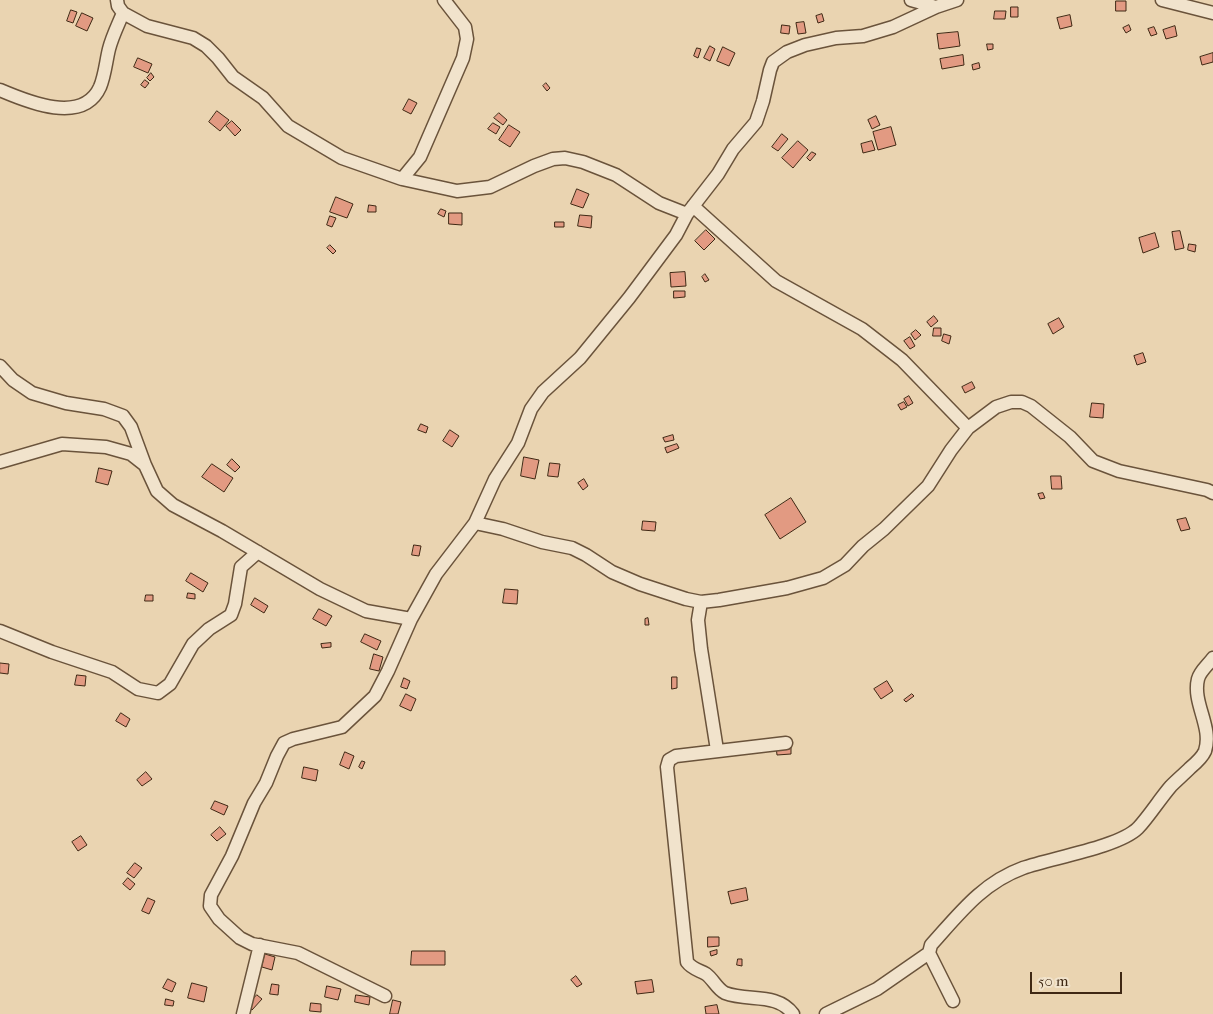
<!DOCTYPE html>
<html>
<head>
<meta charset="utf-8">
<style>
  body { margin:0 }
  #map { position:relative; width:1213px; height:1014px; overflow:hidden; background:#ead4b1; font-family:"IM FELL French Canon",serif }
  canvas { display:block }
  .scale { position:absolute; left:1030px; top:972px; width:92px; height:22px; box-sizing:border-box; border:2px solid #3f2814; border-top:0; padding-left:6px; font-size:15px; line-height:18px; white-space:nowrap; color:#3f2814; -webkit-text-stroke:4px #f1e3cc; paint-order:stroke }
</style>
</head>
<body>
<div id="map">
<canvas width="1213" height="1014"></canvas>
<div class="scale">50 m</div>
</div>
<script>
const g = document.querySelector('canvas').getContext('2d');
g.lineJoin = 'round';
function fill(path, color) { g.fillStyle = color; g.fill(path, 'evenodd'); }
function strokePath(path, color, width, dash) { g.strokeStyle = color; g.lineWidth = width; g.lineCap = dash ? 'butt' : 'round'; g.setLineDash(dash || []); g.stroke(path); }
const building = new Path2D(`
  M 1116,1 L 1126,1 L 1126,11 L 1116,11 Z
  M 1011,7 L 1018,7 L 1018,17 L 1011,17 Z
  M 71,10 L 77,12 L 73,23 L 67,21 Z
  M 995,11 L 1006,11 L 1005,19 L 994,19 Z
  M 82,13 L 93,18 L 87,31 L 76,26 Z
  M 822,14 L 824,21 L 818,23 L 816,16 Z
  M 1070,15 L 1072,26 L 1060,29 L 1057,18 Z
  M 804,22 L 806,33 L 798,34 L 796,23 Z
  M 782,25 L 790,26 L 789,34 L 781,33 Z
  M 1129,25 L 1131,30 L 1126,33 L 1123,28 Z
  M 1175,26 L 1177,36 L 1166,39 L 1163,30 Z
  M 1154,27 L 1157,34 L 1151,36 L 1148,29 Z
  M 958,32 L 960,46 L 939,49 L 937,34 Z
  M 987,44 L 993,44 L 993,49 L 988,50 Z
  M 710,46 L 715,49 L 710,61 L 704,58 Z
  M 723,47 L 735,53 L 729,66 L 717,61 Z
  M 697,48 L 701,49 L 698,58 L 694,56 Z
  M 1213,53 L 1213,62 L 1202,65 L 1200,57 Z
  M 963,55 L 964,65 L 942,69 L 940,59 Z
  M 138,58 L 152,64 L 148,73 L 134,67 Z
  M 979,63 L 980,68 L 973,70 L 972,65 Z
  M 151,73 L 154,77 L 150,81 L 147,78 Z
  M 145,80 L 149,83 L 145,88 L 141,85 Z
  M 546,83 L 550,88 L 547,91 L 543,86 Z
  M 409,99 L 417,103 L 411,114 L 403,110 Z
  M 217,111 L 229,120 L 220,131 L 209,122 Z
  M 499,113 L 507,120 L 503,125 L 494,118 Z
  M 876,116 L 880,125 L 872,129 L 868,120 Z
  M 232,121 L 241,130 L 235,136 L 226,126 Z
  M 493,123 L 500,127 L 496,134 L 488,129 Z
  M 509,125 L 520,132 L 510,147 L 499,140 Z
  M 891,127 L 896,145 L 878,150 L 873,132 Z
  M 782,134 L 788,139 L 778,151 L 772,147 Z
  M 798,141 L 808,150 L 793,168 L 782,158 Z
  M 872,141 L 875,150 L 863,153 L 861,144 Z
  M 812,152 L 816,154 L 810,161 L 807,158 Z
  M 577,189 L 589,194 L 583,208 L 571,204 Z
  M 336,197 L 353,204 L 347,218 L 330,212 Z
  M 369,205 L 376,206 L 376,212 L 368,212 Z
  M 441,209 L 446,211 L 444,217 L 438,214 Z
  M 449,213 L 462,213 L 462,225 L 449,224 Z
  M 580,215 L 592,216 L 591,228 L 578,226 Z
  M 330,216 L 336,218 L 332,227 L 327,225 Z
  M 555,222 L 564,222 L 564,227 L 555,227 Z
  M 706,230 L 715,239 L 704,250 L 695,241 Z
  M 1180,231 L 1184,248 L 1175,250 L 1172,232 Z
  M 1155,233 L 1159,247 L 1143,253 L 1139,238 Z
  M 1189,244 L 1196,245 L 1195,252 L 1188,250 Z
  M 330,245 L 336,251 L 333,254 L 327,248 Z
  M 685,272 L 686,286 L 671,287 L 670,273 Z
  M 705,274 L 709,280 L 705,282 L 702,277 Z
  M 674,291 L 685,291 L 685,297 L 674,298 Z
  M 934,316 L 938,321 L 931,327 L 927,322 Z
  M 1059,318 L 1064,327 L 1053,334 L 1048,324 Z
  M 934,328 L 941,328 L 941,336 L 933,336 Z
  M 916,330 L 921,335 L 915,340 L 911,334 Z
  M 944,334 L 951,336 L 949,344 L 942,341 Z
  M 910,337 L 915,346 L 910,349 L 904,341 Z
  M 1143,353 L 1146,362 L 1137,365 L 1134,356 Z
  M 972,382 L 975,388 L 965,393 L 962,387 Z
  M 909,396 L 913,403 L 908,406 L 904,399 Z
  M 904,402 L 907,407 L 901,410 L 898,405 Z
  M 1092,403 L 1104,404 L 1103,418 L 1090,417 Z
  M 421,424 L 428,427 L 426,433 L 418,430 Z
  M 450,430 L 459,436 L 452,447 L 443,441 Z
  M 673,435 L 674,440 L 665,442 L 663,438 Z
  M 677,444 L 679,448 L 667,453 L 665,448 Z
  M 524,457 L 539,460 L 535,479 L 521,476 Z
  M 232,459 L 240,467 L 235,472 L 227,465 Z
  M 550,463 L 560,464 L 558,477 L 548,476 Z
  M 212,464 L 233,478 L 224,492 L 202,477 Z
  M 99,468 L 112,471 L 108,485 L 96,482 Z
  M 1051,476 L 1061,476 L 1062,489 L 1052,489 Z
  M 584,479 L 588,486 L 583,490 L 578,483 Z
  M 1043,493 L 1045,498 L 1040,499 L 1038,494 Z
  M 791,498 L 806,522 L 780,539 L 765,515 Z
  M 1186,518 L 1190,529 L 1181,531 L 1177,520 Z
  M 643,521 L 656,522 L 655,531 L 642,530 Z
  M 414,545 L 421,546 L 419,556 L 412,555 Z
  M 191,573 L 208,583 L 203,592 L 186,581 Z
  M 505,589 L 518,590 L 517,604 L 503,603 Z
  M 188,593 L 195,594 L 195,599 L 187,598 Z
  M 146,595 L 153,595 L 153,601 L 145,601 Z
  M 255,598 L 268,606 L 264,613 L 251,605 Z
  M 319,609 L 332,616 L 326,626 L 313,619 Z
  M 648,618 L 649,625 L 645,625 L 645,619 Z
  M 365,634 L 381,641 L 377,650 L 361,642 Z
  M 331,643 L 331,647 L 322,648 L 321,644 Z
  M 374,654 L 383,657 L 379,671 L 370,669 Z
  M 0,663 L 9,664 L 8,674 L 0,673 Z
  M 77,675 L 86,676 L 85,686 L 75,685 Z
  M 672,677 L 677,677 L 677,688 L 672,689 Z
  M 404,678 L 410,681 L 407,689 L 401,687 Z
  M 887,681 L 893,691 L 881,699 L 874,689 Z
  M 406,694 L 416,699 L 411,711 L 400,706 Z
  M 912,694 L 914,696 L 906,702 L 904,700 Z
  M 121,713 L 130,719 L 126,727 L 116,721 Z
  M 791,745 L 791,754 L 777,755 L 776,746 Z
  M 345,752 L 354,756 L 349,769 L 340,765 Z
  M 362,761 L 365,762 L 362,769 L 359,767 Z
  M 304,767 L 318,770 L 316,781 L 302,778 Z
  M 146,772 L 152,779 L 142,786 L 137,780 Z
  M 215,801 L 228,806 L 224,815 L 211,809 Z
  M 220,827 L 226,834 L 217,841 L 211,835 Z
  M 81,836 L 87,845 L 78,851 L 72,842 Z
  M 135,863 L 142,868 L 134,878 L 127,873 Z
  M 128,878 L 135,884 L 130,890 L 123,884 Z
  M 746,888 L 748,900 L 731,904 L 728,892 Z
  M 148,898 L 155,901 L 149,914 L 142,911 Z
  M 708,937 L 719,937 L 719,946 L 708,947 Z
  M 717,950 L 717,954 L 711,956 L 710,952 Z
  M 412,951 L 445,951 L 445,965 L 411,965 Z
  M 265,954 L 275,957 L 272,970 L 262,967 Z
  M 738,959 L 742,959 L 742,966 L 737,965 Z
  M 576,976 L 582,984 L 577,987 L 571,980 Z
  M 168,979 L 176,983 L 172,992 L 163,988 Z
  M 652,980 L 654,992 L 637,994 L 635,982 Z
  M 192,983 L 207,987 L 204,1002 L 188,998 Z
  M 272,984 L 279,985 L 278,995 L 270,994 Z
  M 327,986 L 341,989 L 338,1000 L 325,997 Z
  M 257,995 L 262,999 L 252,1010 L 247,1006 Z
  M 356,995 L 370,997 L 369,1005 L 355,1002 Z
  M 166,999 L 174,1001 L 173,1006 L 165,1005 Z
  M 393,1000 L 401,1002 L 398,1014 L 390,1014 Z
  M 311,1003 L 321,1004 L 321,1012 L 310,1011 Z
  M 717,1005 L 719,1014 L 706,1014 L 705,1007 Z`);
fill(building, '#e29a82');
strokePath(building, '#3f2814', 1);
const minor = new Path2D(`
  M 117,0 L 118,6 L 123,13 L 147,26 L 193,38 L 206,46 L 218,58 L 233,77 L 263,98 L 288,126 L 342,158 L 402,179 L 457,191 L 490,187 L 534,166 L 553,159 L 565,158 L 583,162 L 616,175 L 659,203 L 687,214
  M 911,0 L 936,7
  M 1162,0 L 1213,13
  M 0,90 C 28,102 83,125 100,87 C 105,75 106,61 109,49 C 112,37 118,25 123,13
  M 402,179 L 420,157 L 463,58 L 467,39 L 465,27 L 444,0
  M 693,206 L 776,281 L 862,329 L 902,360 L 968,428
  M 0,366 L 13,380 L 32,393 L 66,403 L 104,409 L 123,416 L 131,427 L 145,465
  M 0,462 L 62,444 L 106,447 L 131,454 L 145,465 L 157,491 L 173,505 L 222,531 L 320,589 L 366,611 L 411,619
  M 475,523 L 503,529 L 542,542 L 572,548 L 586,555 L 612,572 L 640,584 L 686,599 L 701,602 L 719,600 L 787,588 L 823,578 L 845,565 L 863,546 L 884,529 L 928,486 L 951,450 L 968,428 L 996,407 L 1011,402 L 1022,402 L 1031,406 L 1070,437 L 1093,461 L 1119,471 L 1207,490 L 1213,493
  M 701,602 L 698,620 L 701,649 L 717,750
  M 0,631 L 52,652 L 112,672 L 138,689 L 158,693 L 170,684 L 193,644 L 209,629 L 231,615 L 235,604 L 241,567 L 258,552
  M 786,743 L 676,756 L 669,760 L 667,767 L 687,962 C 692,969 699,970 706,974 C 713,979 717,989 725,993 C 748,1002 777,992 793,1014
  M 385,996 L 298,953 L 252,944 L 240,938 L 219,919 L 210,906 L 211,895 L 232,856 L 254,803 L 266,783 L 277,756 L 284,743 L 293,739 L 342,727 L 375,696 L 388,671 L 411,619 L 436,574 L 475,523 L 495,479 L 518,443 L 531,409 L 543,392 L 580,358 L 629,298 L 676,235 L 687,214 L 718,174 L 733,149 L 756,122 L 763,101 L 770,70 L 773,62 L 787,52 L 805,45 L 836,38 L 863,36 L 893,27 L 936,7 L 957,0
  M 953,1001 L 929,953 L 931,945 C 959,914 982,883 1023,868 C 1051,858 1119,847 1138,828 C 1150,815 1159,800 1171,786 C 1177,780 1184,774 1190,768 C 1196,763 1202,758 1205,751 C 1213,727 1192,703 1198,679 C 1200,671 1208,665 1213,658
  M 243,1014 L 260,945
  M 826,1014 L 877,989 L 929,953`);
strokePath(minor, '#6a533b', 15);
strokePath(minor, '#f1e3cc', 12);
</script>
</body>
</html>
